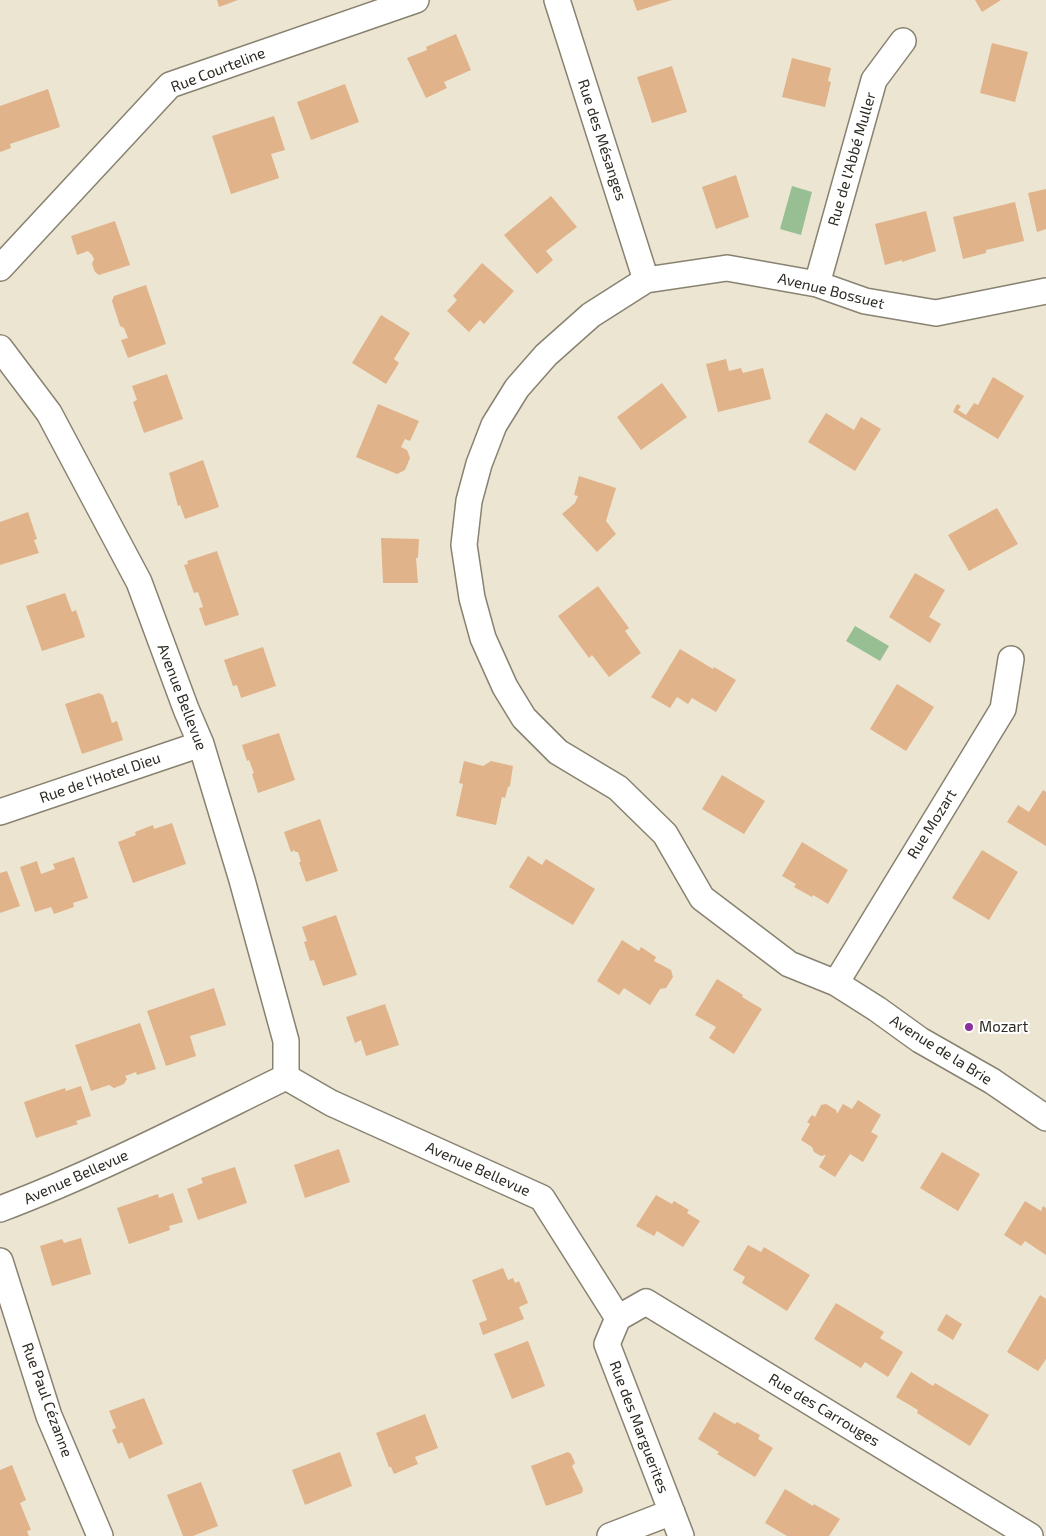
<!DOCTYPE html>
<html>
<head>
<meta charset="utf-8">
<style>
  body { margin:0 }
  canvas { display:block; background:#ece5d2 }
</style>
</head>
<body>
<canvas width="1046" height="1536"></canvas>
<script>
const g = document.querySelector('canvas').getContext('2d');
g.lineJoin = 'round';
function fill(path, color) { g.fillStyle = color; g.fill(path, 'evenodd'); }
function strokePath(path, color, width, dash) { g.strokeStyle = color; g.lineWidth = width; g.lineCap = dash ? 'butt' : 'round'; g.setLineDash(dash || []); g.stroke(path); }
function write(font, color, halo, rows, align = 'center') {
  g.font = font + ' "Exo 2",sans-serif'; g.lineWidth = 4; g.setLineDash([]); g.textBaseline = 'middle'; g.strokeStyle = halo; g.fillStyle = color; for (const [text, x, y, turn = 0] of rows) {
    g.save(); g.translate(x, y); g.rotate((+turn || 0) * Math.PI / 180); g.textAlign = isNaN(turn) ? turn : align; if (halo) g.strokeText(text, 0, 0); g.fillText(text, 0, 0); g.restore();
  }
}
fill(new Path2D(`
  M 792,186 L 812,192 L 801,235 L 780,229 Z
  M 855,626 L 889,646 L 880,661 L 846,641 Z`), '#97bf93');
fill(new Path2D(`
  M 217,0 L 238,0 L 219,7 Z
  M 633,0 L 672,0 L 637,11 Z
  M 975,0 L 1001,0 L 982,12 Z
  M 456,34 L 471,70 L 444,82 L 447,88 L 426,98 L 407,58 L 427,50 L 426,47 Z
  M 992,43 L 1028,52 L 1015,102 L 980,93 Z
  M 792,58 L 831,68 L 828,81 L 831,82 L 825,107 L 782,97 Z
  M 672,66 L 687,112 L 652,123 L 637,77 Z
  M 345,84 L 359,122 L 311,140 L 297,102 Z
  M 48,89 L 60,127 L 10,144 L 11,148 L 0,152 L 0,106 Z
  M 274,116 L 285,150 L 271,154 L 279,178 L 231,194 L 212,136 Z
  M 736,175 L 749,217 L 716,229 L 702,187 Z
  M 1046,189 L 1046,229 L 1037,232 L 1028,193 Z
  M 551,196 L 577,227 L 546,251 L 553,260 L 537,274 L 504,235 Z
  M 1015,202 L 1024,241 L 986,250 L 986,253 L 963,259 L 953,217 Z
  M 926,211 L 936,251 L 902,262 L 902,260 L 885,265 L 875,224 Z
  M 115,221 L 130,265 L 99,275 L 95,272 L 92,264 L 94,259 L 92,255 L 88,251 L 77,255 L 71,236 Z
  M 482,263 L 514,291 L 484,324 L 480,320 L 469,332 L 447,311 L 457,300 L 453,296 Z
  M 146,285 L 166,344 L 128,358 L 121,340 L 128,338 L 124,328 L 120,326 L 112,301 L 114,296 Z
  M 381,315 L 410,333 L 394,359 L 399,363 L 386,384 L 352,363 Z
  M 726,359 L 729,371 L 741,368 L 743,373 L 763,368 L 771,399 L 718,412 L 706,364 Z
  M 167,374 L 183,419 L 144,433 L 133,402 L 137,400 L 132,386 Z
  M 993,377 L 1024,396 L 998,439 L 953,412 L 957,404 L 961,406 L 958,410 L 966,415 L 974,403 L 978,405 Z
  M 662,383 L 687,417 L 641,450 L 617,417 Z
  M 378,404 L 419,421 L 410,441 L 405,439 L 401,447 L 407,450 L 410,458 L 405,470 L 397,474 L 356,457 Z
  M 826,413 L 854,430 L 861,417 L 881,429 L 855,471 L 808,442 Z
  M 203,460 L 219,507 L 185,519 L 180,505 L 178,506 L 169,473 Z
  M 579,476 L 616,488 L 606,521 L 616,534 L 597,552 L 562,514 L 575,503 L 578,496 L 574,495 Z
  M 997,508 L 1018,544 L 969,571 L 948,535 Z
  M 28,512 L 37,539 L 34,540 L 39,553 L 0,565 L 0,522 Z
  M 381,538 L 419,539 L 418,558 L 416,558 L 418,583 L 383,583 Z
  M 217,551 L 239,615 L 205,626 L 199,608 L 203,607 L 198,592 L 194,593 L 184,565 L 188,564 L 187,561 Z
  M 915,573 L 945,590 L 929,617 L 941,624 L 930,643 L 889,617 Z
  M 598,586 L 629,628 L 625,631 L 641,653 L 609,677 L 592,655 L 589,658 L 558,616 Z
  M 65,593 L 72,612 L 76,610 L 85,637 L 42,651 L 26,606 Z
  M 263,647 L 276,686 L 241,698 L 237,685 L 233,686 L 224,660 Z
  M 680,649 L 713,669 L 714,667 L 736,680 L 716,712 L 692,698 L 688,704 L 677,697 L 670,708 L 651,697 Z
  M 897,684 L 934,707 L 906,751 L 870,729 Z
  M 99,693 L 103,695 L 112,723 L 117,721 L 123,740 L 82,754 L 65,704 Z
  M 279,733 L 295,780 L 258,793 L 252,774 L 254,773 L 249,760 L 247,761 L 242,745 Z
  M 464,761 L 483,766 L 491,761 L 513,766 L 510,786 L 508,787 L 505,798 L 502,797 L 496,825 L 456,816 L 463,784 L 459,783 Z
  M 722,775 L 765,801 L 744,834 L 702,809 Z
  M 1043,790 L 1046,792 L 1046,846 L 1007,822 L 1018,805 L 1029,812 Z
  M 320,819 L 338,871 L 306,882 L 299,862 L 301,862 L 298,852 L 295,852 L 295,850 L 291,852 L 284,832 Z
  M 172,823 L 186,864 L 133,883 L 118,842 L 136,835 L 135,832 L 153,825 L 154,829 Z
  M 802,842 L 848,870 L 828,904 L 813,895 L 812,897 L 794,887 L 796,884 L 782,876 Z
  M 982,850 L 1018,872 L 989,920 L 952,898 Z
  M 528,856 L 542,865 L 546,859 L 595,889 L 573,925 L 509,887 Z
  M 74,857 L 88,898 L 73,903 L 74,907 L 54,914 L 51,907 L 35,912 L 20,867 L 37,861 L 41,874 L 55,869 L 53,864 Z
  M 7,871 L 20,906 L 0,913 L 0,873 Z
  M 336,915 L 357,975 L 323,986 L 314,960 L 310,961 L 304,942 L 307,941 L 302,927 Z
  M 622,940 L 639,951 L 641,947 L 656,957 L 654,961 L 671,970 L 673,977 L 666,988 L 660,989 L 650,1005 L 624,988 L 619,995 L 597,981 Z
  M 717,979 L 743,995 L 742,997 L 762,1009 L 734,1054 L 709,1038 L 716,1027 L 695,1015 Z
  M 214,988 L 226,1025 L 190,1036 L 196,1056 L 166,1066 L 147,1011 Z
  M 385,1004 L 399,1045 L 366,1056 L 361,1040 L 355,1043 L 346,1017 Z
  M 140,1023 L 156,1069 L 137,1075 L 136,1072 L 125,1076 L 127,1079 L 124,1084 L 114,1088 L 109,1085 L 91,1091 L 75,1045 Z
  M 81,1086 L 91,1116 L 76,1121 L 78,1124 L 36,1138 L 24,1102 L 65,1088 L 66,1091 Z
  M 858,1100 L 881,1115 L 871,1132 L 878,1136 L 863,1162 L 850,1154 L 835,1177 L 819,1167 L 826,1155 L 821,1156 L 814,1152 L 812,1147 L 801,1140 L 810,1124 L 807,1122 L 812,1115 L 815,1117 L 821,1105 L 826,1104 L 836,1110 L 837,1114 L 843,1104 L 852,1109 Z
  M 339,1149 L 350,1182 L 305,1198 L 294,1165 Z
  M 942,1152 L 980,1174 L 958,1211 L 920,1188 Z
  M 235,1167 L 247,1203 L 198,1220 L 187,1189 L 203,1183 L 201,1178 Z
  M 173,1193 L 183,1222 L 169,1226 L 170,1230 L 129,1244 L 117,1208 L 158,1194 L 159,1198 Z
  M 656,1195 L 672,1204 L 674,1201 L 689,1210 L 687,1213 L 700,1221 L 683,1247 L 657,1231 L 654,1236 L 636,1226 Z
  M 1025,1201 L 1041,1211 L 1043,1206 L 1046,1208 L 1046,1255 L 1025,1241 L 1021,1246 L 1004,1235 Z
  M 81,1238 L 91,1274 L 52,1286 L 40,1246 L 62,1239 L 64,1243 Z
  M 748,1245 L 761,1252 L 764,1247 L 810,1275 L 787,1311 L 742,1283 L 745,1277 L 733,1270 Z
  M 503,1268 L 508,1280 L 513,1278 L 515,1283 L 519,1281 L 528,1303 L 519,1307 L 524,1319 L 483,1335 L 479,1323 L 487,1320 L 472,1280 Z
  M 1040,1295 L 1046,1299 L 1046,1359 L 1038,1371 L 1007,1352 Z
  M 836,1303 L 884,1332 L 880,1338 L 903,1352 L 888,1377 L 865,1362 L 861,1368 L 814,1339 Z
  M 946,1314 L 962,1324 L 953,1340 L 937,1330 Z
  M 528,1341 L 545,1386 L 512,1399 L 494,1354 Z
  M 911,1372 L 933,1386 L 935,1383 L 989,1415 L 970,1446 L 917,1413 L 918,1410 L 896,1397 Z
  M 144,1398 L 163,1444 L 129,1459 L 122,1442 L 118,1444 L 112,1430 L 116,1428 L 109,1411 Z
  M 714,1412 L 735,1424 L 737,1422 L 751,1430 L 760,1435 L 758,1439 L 773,1448 L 755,1477 L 717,1454 L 719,1452 L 698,1439 Z
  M 425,1414 L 438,1448 L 415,1457 L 418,1464 L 394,1474 L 391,1467 L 389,1467 L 376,1433 Z
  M 340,1452 L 352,1486 L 305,1505 L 292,1470 Z
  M 568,1452 L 571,1454 L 575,1463 L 572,1466 L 583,1489 L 582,1493 L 546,1506 L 531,1466 Z
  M 12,1465 L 26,1500 L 20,1503 L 31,1530 L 27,1531 L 29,1536 L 0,1536 L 0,1470 Z
  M 201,1482 L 218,1526 L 193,1536 L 183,1536 L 167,1495 Z
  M 785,1489 L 813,1506 L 814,1504 L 840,1519 L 829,1536 L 787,1536 L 765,1523 Z`), '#e0b38a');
const minor = new Path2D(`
  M 557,0 L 646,280
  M 0,268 L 170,85 L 416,0
  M 817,284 L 874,80 L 903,41
  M 1046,291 L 936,313 L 865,301 L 817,284 L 727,268 L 646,280 L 591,315 L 546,355 L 517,388 L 494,425 L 479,464 L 469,501 L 464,545 L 472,598 L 483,638 L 505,687 L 524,718 L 558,752 L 618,788 L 665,834 L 702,898 L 789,964 L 836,983 L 877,1009 L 920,1040 L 992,1081 L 1046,1118
  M 0,348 L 49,413 L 139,582 L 186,709 L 201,744 L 242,880 L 286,1041 L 286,1077
  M 0,812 L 201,744
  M 836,983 L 1003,709 L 1011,659
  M 286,1077 L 331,1103 L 542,1198 L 618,1318
  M 0,1209 C 98,1172 192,1123 286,1077
  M 0,1261 L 49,1416 L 100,1536
  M 618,1318 L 646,1302 L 1030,1536
  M 618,1318 L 607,1344 L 681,1536
  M 610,1536 L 672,1512`);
strokePath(minor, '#888270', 28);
strokePath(minor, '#fff', 25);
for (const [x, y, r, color] of [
  [969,1027,5,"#8b319c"]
]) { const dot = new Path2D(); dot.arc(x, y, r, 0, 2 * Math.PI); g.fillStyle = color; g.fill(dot); strokePath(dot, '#fff', 2); }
write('15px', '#2d2a23', '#fff', [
  ["Rue Courteline",218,70,-21],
  ["Rue des Mésanges",602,140,72],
  ["Rue de l'Abbé Muller",852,159,-74],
  ["Avenue Bossuet",831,291,14],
  ["Avenue Bellevue",182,697,69],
  ["Rue de l'Hotel Dieu",100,778,-19],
  ["Rue Mozart",932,824,-58],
  ["Avenue de la Brie",941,1050,32],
  ["Avenue Bellevue",478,1169,24],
  ["Avenue Bellevue",76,1177,-24],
  ["Rue Paul Cézanne",47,1400,70],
  ["Rue des Carrouges",824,1410,31],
  ["Rue des Marguerites",639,1427,69]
]);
write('15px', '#2d2a23', '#fff', [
  ["Mozart",979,1027]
], 'left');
</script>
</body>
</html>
